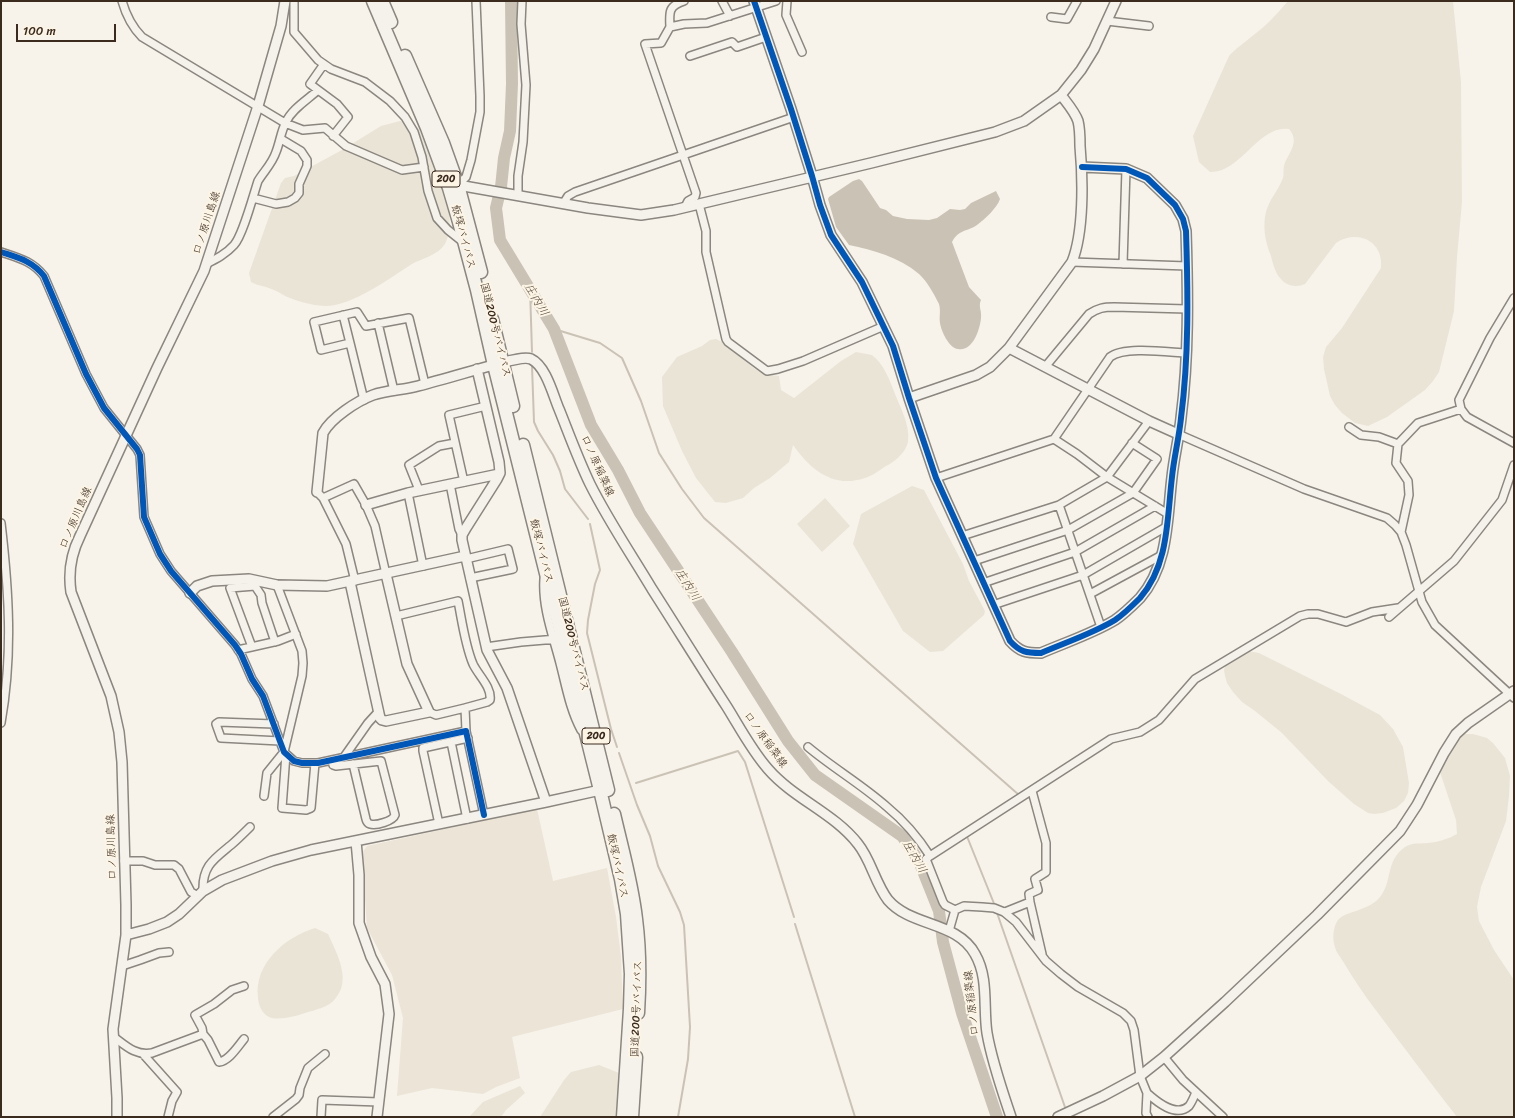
<!DOCTYPE html>
<html>
<head>
<meta charset="utf-8">
<style>
  body { margin:0 }
  #map { position:relative; width:1515px; height:1118px; overflow:hidden; background:#f7f3ea; font-family:Sriracha,sans-serif }
  canvas { display:block }
  .frame { position:absolute; inset:0; border:2px solid #3b2a1e; pointer-events:none }
  .scale { position:absolute; left:16px; top:24px; width:100px; height:18px; box-sizing:border-box; border:2px solid #3b2a1e; border-top:0; padding-left:5px; font-size:12px; line-height:14px; white-space:nowrap; color:#3b2a1e; -webkit-text-stroke:3px #fcf5e5; paint-order:stroke }
</style>
</head>
<body>
<div id="map">
<canvas width="1515" height="1118"></canvas>
<div class="frame"></div>
<div class="scale">100 m</div>
</div>
<script>
const g = document.querySelector('canvas').getContext('2d');
g.lineJoin = 'round';
function fill(path, color) { g.fillStyle = color; g.fill(path, 'evenodd'); }
function strokePath(path, color, width, dash) { g.strokeStyle = color; g.lineWidth = width; g.lineCap = dash ? 'butt' : 'round'; g.setLineDash(dash || []); g.stroke(path); }
function write(font, color, halo, rows, align = 'center') {
  g.font = font + ' Sriracha,"Klee One",sans-serif'; g.lineWidth = 4; g.setLineDash([]); g.textBaseline = 'middle'; g.strokeStyle = halo; g.fillStyle = color; for (const [text, x, y, turn = 0] of rows) {
    g.save(); g.translate(x, y); g.rotate((+turn || 0) * Math.PI / 180); g.textAlign = isNaN(turn) ? turn : align; if (halo) g.strokeText(text, 0, 0); g.fillText(text, 0, 0); g.restore();
  }
}
fill(new Path2D(`
  M 537,809 L 553,881 L 607,868 L 616,917 L 621,957 L 623,1009 L 512,1037 L 520,1078 L 496,1087 L 483,1094 L 432,1088 L 397,1096 L 403,1018 L 392,975 L 367,928 L 362,853 L 367,846 Z`), '#ebe4d7');
fill(new Path2D(`
  M 1288,1 L 1453,1 L 1461,82 L 1462,202 L 1457,257 L 1454,311 L 1439,372 L 1433,381 L 1425,390 L 1387,417 L 1368,426 L 1355,423 L 1342,413 L 1335,405 L 1330,396 L 1324,369 L 1323,357 L 1326,347 L 1342,328 L 1381,268 C 1384,241 1357,229 1336,243 L 1305,284 C 1296,288 1286,286 1280,278 C 1275,272 1273,264 1271,256 C 1266,243 1263,231 1265,217 C 1267,201 1278,192 1283,178 C 1284,174 1283,170 1284,166 C 1287,154 1301,143 1289,129 C 1258,125 1241,173 1210,172 L 1199,162 L 1193,136 L 1229,56 C 1236,48 1243,44 1251,37 C 1265,27 1277,14 1288,1 Z
  M 400,121 C 408,122 414,123 419,129 C 437,149 460,219 445,244 C 438,255 423,258 412,264 C 390,278 352,306 326,306 C 315,306 300,302 290,298 C 284,296 279,292 274,290 C 266,286 258,286 251,282 L 249,273 L 281,183 L 285,178 L 294,176 L 342,150 L 381,126 Z
  M 716,339 L 722,342 L 755,369 L 764,374 L 779,376 L 781,390 L 794,398 L 841,361 L 856,352 L 872,355 C 884,364 890,381 895,394 C 901,409 910,425 908,441 C 907,451 895,462 886,466 C 880,470 872,476 865,478 C 833,489 810,469 793,445 L 789,462 L 770,478 L 754,488 L 743,498 L 726,503 L 715,502 L 696,478 L 682,451 L 663,406 L 662,377 L 677,357 L 702,346 L 710,340 Z
  M 912,486 L 924,490 L 963,564 L 969,581 L 985,611 L 984,615 L 943,651 L 930,652 L 903,631 L 853,544 L 861,514 Z
  M 825,498 L 850,526 L 822,552 L 797,524 Z
  M 1248,651 L 1259,653 L 1341,694 L 1380,715 L 1393,729 L 1403,747 L 1409,783 L 1408,793 L 1404,801 L 1396,808 L 1383,813 L 1374,814 L 1368,813 L 1354,804 L 1328,781 L 1282,733 L 1255,711 L 1242,702 L 1233,692 L 1227,683 L 1225,676 L 1224,670 L 1226,663 Z
  M 1462,734 L 1473,734 L 1487,738 L 1493,743 L 1505,758 L 1510,776 L 1509,796 L 1506,821 L 1481,887 L 1477,907 L 1479,921 L 1494,950 L 1514,980 L 1514,1117 L 1457,1117 C 1430,1082 1404,1048 1378,1013 C 1365,996 1354,980 1344,963 C 1341,958 1336,952 1335,947 C 1332,939 1333,927 1338,920 C 1345,911 1369,911 1380,897 C 1393,881 1385,861 1405,847 C 1413,842 1420,844 1428,843 C 1438,842 1448,839 1457,834 L 1456,820 L 1439,769 L 1441,749 L 1447,738 Z
  M 315,928 L 328,934 C 337,954 352,980 335,999 C 329,1007 315,1010 305,1013 C 297,1016 278,1021 269,1017 C 262,1014 258,1004 258,997 C 254,964 285,937 315,928 Z
  M 599,1065 L 619,1073 L 627,1082 L 624,1117 L 540,1117 L 564,1080 L 571,1072 Z
  M 520,1086 L 525,1093 L 506,1110 L 501,1117 L 469,1117 L 483,1102 Z`), '#eae4d7');
fill(new Path2D(`
  M 859,179 L 862,181 L 880,208 L 886,210 L 893,216 L 907,219 L 929,220 L 937,218 L 950,209 L 960,210 L 965,209 L 971,203 L 996,191 L 1000,199 C 997,208 985,219 977,225 C 967,232 959,229 952,242 L 969,287 L 981,300 C 978,306 982,311 981,318 C 980,329 973,352 958,349 C 949,348 941,331 940,323 C 939,316 941,311 939,304 C 934,294 927,281 919,274 C 899,257 873,250 849,245 L 836,227 L 828,199 L 829,197 L 853,181 Z`), '#cac2b5');
strokePath(new Path2D(`
  M 530,288 L 532,352
  M 554,329 L 600,343 L 622,358 L 641,401 L 659,453 L 682,489 L 704,518 L 1019,795 L 1018,796
  M 532,366 L 534,422 L 538,431 L 553,455 L 560,471 L 565,489 L 588,519
  M 590,524 L 600,570 L 595,584 L 588,620 L 587,633 L 611,729 L 617,747
  M 619,753 L 637,805 L 650,836 L 658,866 L 680,912 L 684,925 L 690,1027 L 688,1059 L 678,1117
  M 636,783 L 738,751 L 745,762 L 794,917
  M 966,834 L 995,906
  M 996,910 L 1066,1110
  M 795,924 L 855,1117`), '#cac2b5', 2);
strokePath(new Path2D(`
  M 511,1 L 512,84 L 510,131 L 504,158 L 501,187 L 496,208 L 500,240 L 554,329 L 591,425 L 618,470 L 640,513 L 732,652 L 788,741 L 815,775 L 902,836 L 919,861 L 939,911 L 943,942 L 962,1013 L 997,1117`), '#cac2b5', 12);
const street = new Path2D(`
  M 122,1 C 126,15 131,26 142,37 L 285,123 L 303,130 L 325,128 L 346,146 L 402,170 L 424,167
  M 294,1 L 294,32 L 318,60 L 331,69 L 365,82 L 390,101 L 405,117 L 414,132 L 422,157 L 428,191 L 437,218 L 448,230 L 463,242
  M 722,1 L 730,16
  M 787,1 L 786,15 L 802,52
  M 1051,17 L 1067,19 L 1077,1
  M 1107,21 L 1149,26
  M 670,27 C 669,11 669,6 684,1
  M 690,56 L 732,42 L 737,47 L 766,37
  M 324,64 L 310,84 L 337,104 L 348,117 L 333,136
  M 458,185 L 466,177 L 471,160 L 480,112 L 480,96 L 476,1
  M 518,196 L 518,176 L 523,142 L 526,85 L 521,24 L 522,1
  M 253,198 L 276,204 L 288,202 L 295,198 L 299,193 L 299,184 L 307,166 L 307,160 L 301,151 L 281,139
  M 563,204 L 568,196 L 575,192 L 794,117
  M 699,204 L 706,231 L 706,252 L 726,339 L 728,342 L 767,371 L 778,369 L 803,361 L 884,326
  M 685,207 L 688,201 L 695,197 L 696,193 L 645,44 L 661,43 L 670,27 L 684,24 L 707,23 L 776,1
  M 1,252 C 19,258 32,261 44,276 L 86,374 L 104,408 L 137,449 L 140,455 L 144,517 L 160,554 L 171,571 L 235,645 L 241,654 L 252,679 L 263,696 L 284,752 L 294,761 L 302,763 L 318,763 L 466,731 L 484,815
  M 1072,262 L 1187,266
  M 206,264 C 216,259 226,254 234,245 C 243,235 253,196 258,181 C 264,171 272,164 276,152 C 280,142 281,131 286,122 C 292,109 307,100 317,91
  M 1123,264 L 1126,169
  M 1514,298 L 1490,338 L 1459,400 L 1461,409 L 1467,417 L 1514,443
  M 343,315 L 350,343
  M 378,323 L 394,391
  M 1045,367 L 1089,314 C 1098,308 1104,307 1114,307 L 1187,309
  M 364,400 L 350,343 L 321,350 L 314,322 L 357,312 L 366,326 L 409,318 L 425,384
  M 1149,421 L 1107,477 L 1168,514
  M 1349,427 L 1361,435 L 1379,437 L 1398,444
  M 1178,434 L 1304,489 L 1387,518 L 1395,525 L 1401,532 L 1406,545 L 1422,602 L 1435,625 L 1514,698
  M 1054,439 L 1110,357 C 1124,346 1167,352 1186,353
  M 936,478 L 1054,439 L 1077,454 L 1107,477 L 1059,505 L 962,536
  M 464,482 L 449,415 L 486,406
  M 450,484 L 459,529 L 462,535
  M 419,490 L 409,465 L 439,446 L 455,443
  M 408,493 L 423,566
  M 320,495 L 323,498 L 346,544 L 355,581
  M 323,498 L 354,484 L 366,505 L 375,526 L 386,574
  M 1059,505 L 1101,627
  M 1,523 C 9,591 13,655 1,723
  M 1401,532 L 1409,495 L 1408,481 L 1396,463 L 1398,444 L 1418,423 L 1461,409
  M 466,559 L 508,549 L 513,569 L 470,578
  M 974,561 L 1068,530 L 1133,493 L 1157,459 L 1132,443
  M 544,579 C 542,607 553,636 560,663 C 566,686 570,710 581,730
  M 983,583 L 1075,552 L 1155,506
  M 1090,594 L 1162,555
  M 993,605 L 1083,575 L 1166,527
  M 396,616 L 458,601 C 462,621 465,645 473,664 C 478,675 492,687 490,700 L 487,702 L 465,708 L 466,731
  M 1389,617 L 1454,561 L 1502,500 L 1514,465
  M 252,647 L 230,588 L 255,586 L 261,595 L 262,603 L 275,642
  M 486,647 L 521,642 L 557,639
  M 238,650 L 278,641 L 296,634
  M 429,712 L 436,715 L 465,708
  M 274,724 L 219,722 L 216,724 L 221,738 L 280,741
  M 451,742 L 467,819
  M 808,747 C 833,768 861,784 886,806 C 903,820 918,837 930,856
  M 286,754 L 282,808 L 306,810 L 311,808 L 315,763
  M 344,757 L 368,723 L 379,711
  M 332,760 L 333,765 L 336,766 L 381,761 L 395,815 C 393,821 376,826 370,824 C 367,823 367,822 366,819 L 353,764
  M 264,796 L 267,773 L 284,752 L 302,676 L 303,663 L 302,651 L 277,585
  M 439,824 L 423,751 L 423,748 L 468,738
  M 124,861 L 143,861 L 155,865 L 174,865 L 179,869 L 191,892 L 198,896
  M 203,891 C 202,866 214,859 231,845 C 238,839 244,833 250,827
  M 1030,902 L 1042,954
  M 955,910 L 945,905 L 943,902 L 926,859 L 930,856 L 1111,739 L 1140,732 L 1159,720 L 1195,679 L 1300,616 L 1308,614 L 1318,614 L 1346,622 L 1372,612 L 1398,608
  M 1005,912 L 1030,902 L 1029,894 L 1038,890 L 1035,879 L 1046,872 L 1046,843 L 1032,791
  M 949,931 L 955,910 L 964,906 L 982,907 L 994,908 L 1004,912 L 1016,922 L 1046,961 L 1061,974 L 1078,987 L 1123,1013 L 1131,1021 L 1134,1030 L 1140,1076 L 1147,1093 L 1146,1113 L 1148,1117
  M 122,966 L 140,960 L 159,953 L 169,952
  M 203,1034 L 208,1040 L 219,1062 C 229,1061 238,1046 244,1039
  M 114,1037 C 126,1046 136,1056 152,1053 L 203,1034 L 202,1028 L 195,1015 L 214,1004 L 232,990 L 244,986
  M 143,1054 L 177,1092 L 172,1101 L 168,1117
  M 1164,1057 L 1183,1080 L 1223,1117
  M 1147,1093 C 1157,1102 1176,1118 1189,1106 C 1192,1102 1194,1097 1196,1092
  M 273,1117 L 296,1099 L 299,1095 L 300,1088 L 308,1068 L 325,1054
  M 321,1117 L 322,1100 L 379,1102`);
const secondary = new Path2D(`
  M 754,1 L 791,109 L 812,176 L 820,205 L 831,235 L 862,282 L 893,346 L 909,398 L 936,478 L 1010,641 C 1020,652 1026,653 1041,653 C 1064,643 1094,633 1115,620 C 1124,614 1133,605 1140,598 C 1169,565 1167,518 1172,477 C 1174,457 1179,438 1181,418 C 1189,356 1188,293 1186,231 L 1183,219 L 1175,205 L 1147,178 L 1126,169 L 1082,167
  M 454,186 L 458,185 L 588,208 L 641,215 L 674,210 L 871,163 L 995,132 L 1024,121 L 1061,95 L 1081,70 L 1094,49 L 1116,1
  M 1009,348 L 1149,421 L 1178,434
  M 477,369 L 499,462 L 500,473 L 497,479 L 466,528 L 462,535 L 462,540 L 487,650 L 507,688 L 546,802
  M 909,398 L 976,375 L 990,367 L 1009,348 L 1072,262 C 1084,232 1083,179 1080,146 C 1080,138 1080,129 1078,121 C 1075,112 1067,103 1061,95
  M 317,492 L 323,433 C 331,418 357,401 373,395 C 387,390 404,390 418,386 C 445,379 471,371 497,364 C 505,362 524,356 531,359 C 546,366 553,395 559,409 C 569,434 578,459 590,484 C 608,520 631,554 652,589 C 677,628 701,667 727,707 C 740,728 752,751 768,769 C 794,799 834,813 858,844 C 871,860 875,883 888,900 C 911,927 957,921 975,954 C 989,978 983,1007 987,1033 C 992,1062 1002,1090 1011,1117
  M 366,505 L 408,493 L 499,474
  M 350,582 L 380,718 L 382,720 L 386,721 L 429,712 L 407,664 L 386,574
  M 190,593 L 197,586 L 212,581 L 249,579 L 277,585 L 327,586 L 465,556
  M 356,841 L 359,875 L 359,923 L 371,957 L 385,984 L 389,1014 L 377,1117
  M 126,935 L 149,929 L 167,922 L 179,914 L 203,891 L 222,880 L 272,861 L 311,850 L 546,802 L 605,789
  M 117,1117 L 117,1098 L 113,1029 L 126,935 L 126,905 L 122,762 L 119,732 L 111,696 L 71,592 C 68,572 71,554 80,536 L 157,368 L 204,271 L 258,106 L 281,26 L 285,1
  M 1058,1117 L 1103,1096 L 1140,1076 L 1164,1057 L 1225,1002 L 1317,915 L 1400,831 L 1417,805 L 1444,753 L 1456,734 L 1468,723 L 1514,691`);
const highway = new Path2D(`
  M 373,1 L 427,128 L 449,188 L 459,222 L 477,290 L 494,365 L 600,790 L 621,879 L 627,914 L 631,974 L 630,1009 L 623,1117
  M 382,1 L 391,22
  M 405,56 L 443,143 L 458,185 L 481,272
  M 492,319 L 513,406
  M 523,445 L 608,790
  M 614,814 C 622,849 632,883 636,919 C 640,950 640,981 638,1013
  M 632,1117 L 636,1057`);
strokePath(street, '#8b867f', 10);
strokePath(secondary, '#8b867f', 12);
strokePath(highway, '#8b867f', 15);
strokePath(street, '#f5f2ec', 7);
strokePath(secondary, '#f5f2ec', 9);
strokePath(highway, '#f5f2ec', 12);
strokePath(new Path2D(`
  M 754,1 L 791,109 L 812,176 L 820,205 L 831,235 L 862,282 L 893,346 L 909,398 L 936,478 L 1010,641 C 1020,652 1026,653 1041,653 C 1064,643 1094,633 1115,620 C 1124,614 1133,605 1140,598 C 1169,565 1167,518 1172,477 C 1174,457 1179,438 1181,418 C 1189,356 1188,293 1186,231 L 1183,219 L 1175,205 L 1147,178 L 1126,169 L 1082,167
  M 1,252 C 19,258 32,261 44,276 L 86,374 L 104,408 L 137,449 L 140,455 L 144,517 L 160,554 L 171,571 L 235,645 L 241,654 L 252,679 L 263,696 L 284,752 L 294,761 L 302,763 L 318,763 L 466,731 L 484,815`), '#0057b8', 6);
for (const [x, y, w] of [
  [446,179,28],
  [596,736,28]
]) { const box = new Path2D(); box.roundRect(x - w / 2, y - 8, w, 16, 3); g.fillStyle = '#fcf5e5'; g.fill(box); strokePath(box, '#3b2a1e', 1); }
write('bold 10px', '#3b2a1e', null, [
  ["200",446,179],
  ["200",596,736]
]);
write('11px', '#3b2a1e', '#fcf5e5', [
  ["口ノ原川島線",207,223,-72],
  ["飯塚バイパス",463,237,75],
  ["国道200号バイパス",495,330,76],
  ["口ノ原稲築線",597,466,66],
  ["口ノ原川島線",76,518,-67],
  ["飯塚バイパス",541,551,76],
  ["国道200号バイパス",573,644,76],
  ["口ノ原稲築線",765,740,54],
  ["口ノ原川島線",112,847,-92],
  ["飯塚バイパス",617,866,78],
  ["口ノ原稲築線",972,1003,-96],
  ["国道200号バイパス",637,1009,-88]
]);
write('italic 12px', '#605144', '#fcf5e5', [
  ["庄内川",536,300,59],
  ["庄内川",687,585,57],
  ["庄内川",914,857,60]
]);
</script>
</body>
</html>
